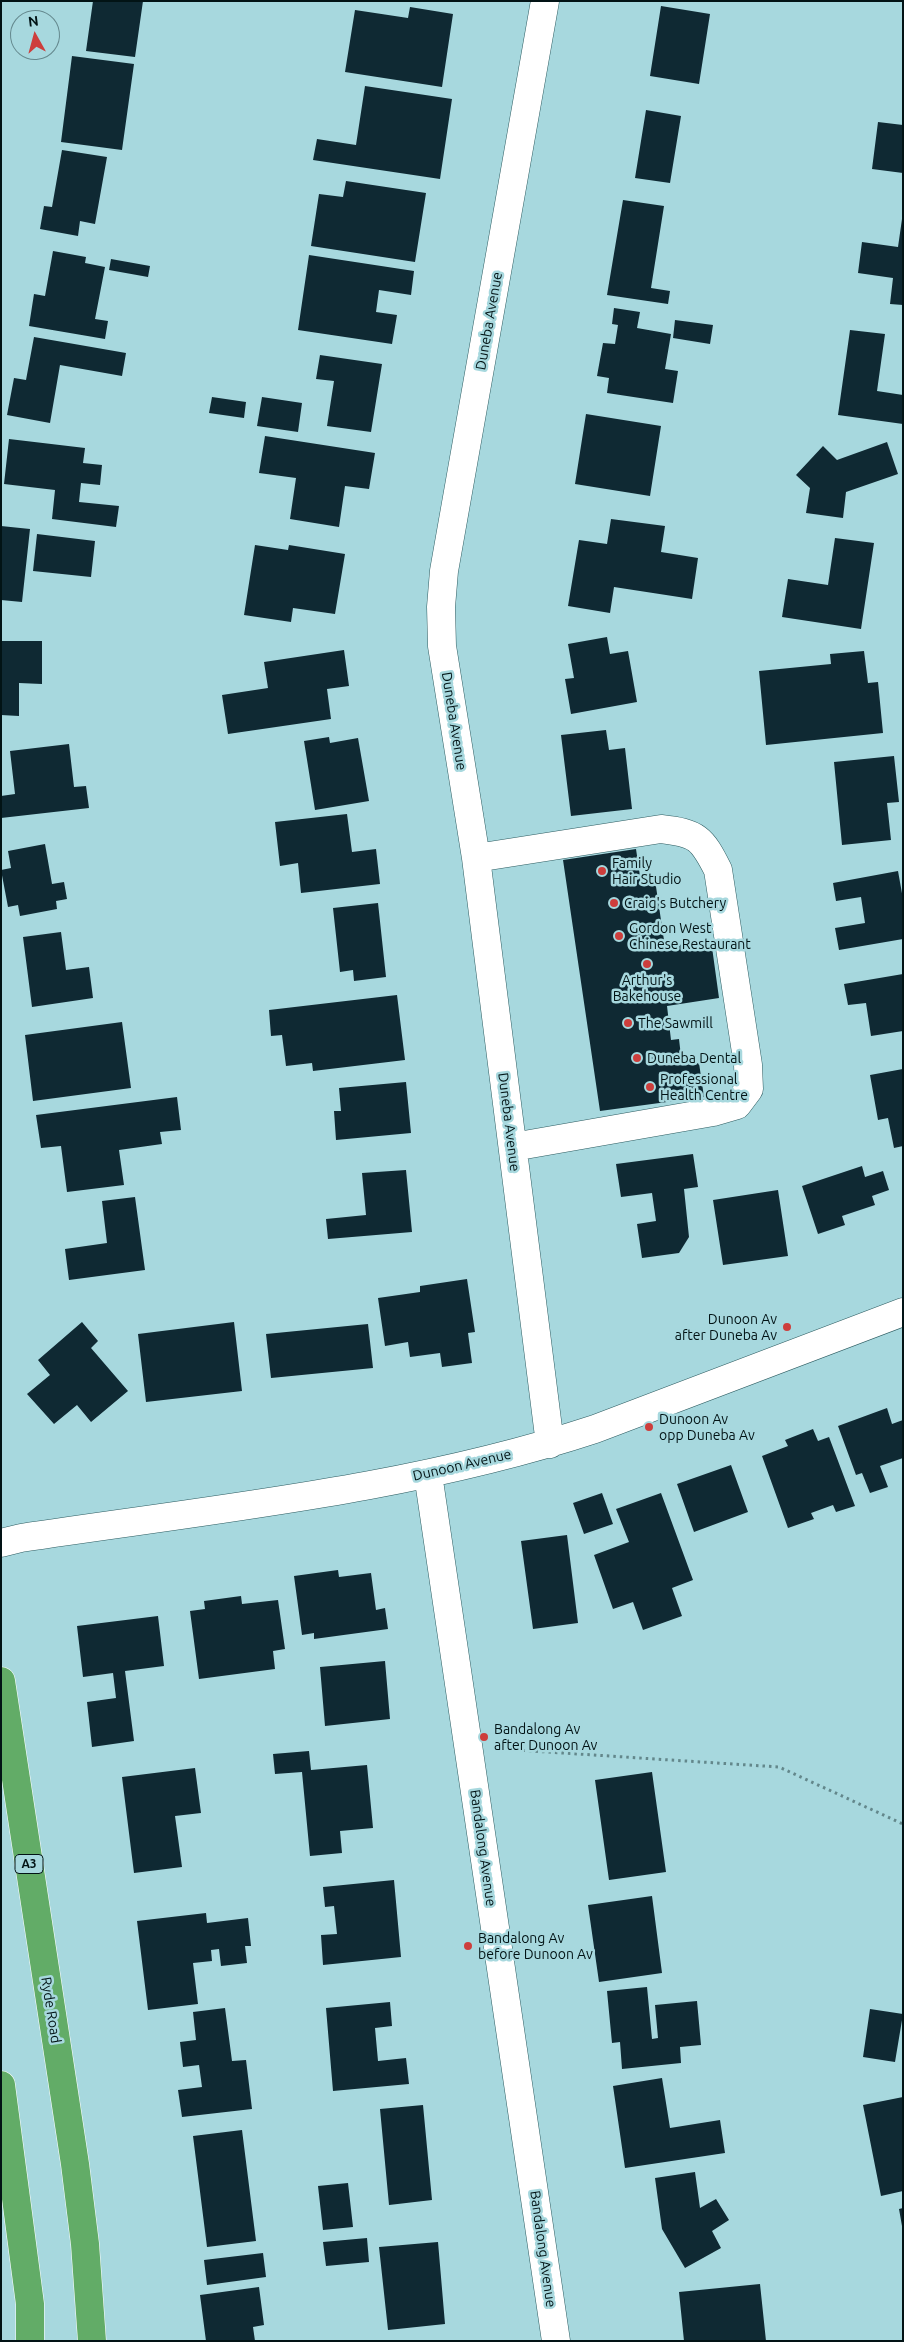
<!DOCTYPE html>
<html>
<head>
<meta charset="utf-8">
<style>
  body { margin:0 }
  #map { position:relative; width:904px; height:2342px; overflow:hidden; background:#a7d8de; font-family:Ubuntu,sans-serif }
  canvas { display:block }
  .frame { position:absolute; inset:0; border:2px solid #021315; pointer-events:none }
  .north { position:absolute; left:10px; top:10px; width:50px; height:50px; box-sizing:border-box; background:#a7d8de; border:1px solid #65898e; border-radius:50%; rotate:353deg; font-size:14px; font-weight:700; line-height:20px; text-align:center; color:#021315 }
  .north::after { content:''; display:block; margin:auto; width:18px; height:22px; background:#cd3e3c; clip-path:polygon(50% 0,100% 100%,50% 72%,0 100%) }
</style>
</head>
<body>
<div id="map">
<canvas width="904" height="2342"></canvas>
<div class="frame"></div>
<div class="north">N</div>
</div>
<script>
const g = document.querySelector('canvas').getContext('2d');
g.lineJoin = 'round';
function fill(path, color) { g.fillStyle = color; g.fill(path, 'evenodd'); }
function strokePath(path, color, width, dash) { g.strokeStyle = color; g.lineWidth = width; g.lineCap = dash ? 'butt' : 'round'; g.setLineDash(dash || []); g.stroke(path); }
function write(font, color, halo, rows, align = 'center') {
  g.font = font + ' Ubuntu,sans-serif'; g.lineWidth = 5; g.setLineDash([]); g.textBaseline = 'middle'; g.strokeStyle = halo; g.fillStyle = color; for (const [text, x, y, turn = 0] of rows) {
    g.save(); g.translate(x, y); g.rotate((+turn || 0) * Math.PI / 180); g.textAlign = isNaN(turn) ? turn : align; if (halo) g.strokeText(text, 0, 0); g.fillText(text, 0, 0); g.restore();
  }
}
fill(new Path2D(`
  M 93,1 L 143,1 L 135,57 L 86,51 Z
  M 661,6 L 710,14 L 699,84 L 650,76 Z
  M 410,7 L 453,14 L 442,87 L 345,72 L 355,10 L 408,18 Z
  M 72,56 L 134,64 L 122,150 L 61,142 Z
  M 365,86 L 452,99 L 440,179 L 313,160 L 317,139 L 356,145 Z
  M 646,110 L 681,116 L 670,183 L 635,178 Z
  M 878,122 L 903,125 L 903,173 L 872,169 Z
  M 62,150 L 107,157 L 95,224 L 80,221 L 78,236 L 40,229 L 44,206 L 52,207 Z
  M 346,181 L 426,193 L 415,262 L 311,246 L 319,194 L 343,197 Z
  M 623,200 L 664,206 L 651,288 L 670,291 L 668,304 L 607,295 Z
  M 902,219 L 903,219 L 903,305 L 890,304 L 893,278 L 858,273 L 862,242 L 898,247 Z
  M 53,251 L 86,257 L 85,263 L 105,267 L 95,319 L 108,321 L 105,339 L 29,326 L 34,294 L 45,296 Z
  M 309,255 L 414,271 L 411,295 L 379,290 L 376,312 L 397,315 L 392,344 L 298,330 Z
  M 111,259 L 150,266 L 148,277 L 109,270 Z
  M 614,308 L 640,312 L 637,328 L 671,334 L 665,369 L 678,371 L 673,403 L 607,393 L 609,378 L 597,376 L 603,343 L 615,344 L 618,325 L 612,324 Z
  M 675,320 L 713,325 L 710,344 L 673,338 Z
  M 850,330 L 885,334 L 877,391 L 903,395 L 903,424 L 838,415 Z
  M 34,337 L 126,353 L 122,376 L 60,365 L 50,423 L 7,415 L 14,378 L 26,380 Z
  M 320,355 L 382,364 L 371,432 L 327,426 L 334,381 L 316,379 Z
  M 212,397 L 246,402 L 244,418 L 209,413 Z
  M 262,397 L 302,403 L 298,432 L 257,426 Z
  M 586,414 L 661,426 L 650,496 L 575,484 Z
  M 265,436 L 375,453 L 369,489 L 345,486 L 339,527 L 290,519 L 296,478 L 259,473 Z
  M 9,439 L 85,448 L 83,463 L 102,465 L 100,485 L 81,483 L 79,502 L 119,506 L 116,527 L 52,519 L 55,490 L 4,484 Z
  M 887,442 L 898,474 L 846,492 L 843,518 L 806,513 L 810,488 L 796,475 L 823,446 L 837,460 Z
  M 611,519 L 665,526 L 661,552 L 698,558 L 692,599 L 614,587 L 610,613 L 568,606 L 579,540 L 607,544 Z
  M 1,526 L 30,529 L 22,602 L 1,600 Z
  M 37,534 L 95,541 L 91,577 L 33,571 Z
  M 835,538 L 874,543 L 861,629 L 782,617 L 788,579 L 828,585 Z
  M 255,545 L 288,550 L 289,545 L 345,554 L 335,614 L 293,608 L 291,622 L 244,615 Z
  M 607,637 L 610,654 L 628,651 L 637,702 L 571,714 L 565,679 L 574,678 L 568,644 Z
  M 1,641 L 42,641 L 42,684 L 19,683 L 19,716 L 1,715 Z
  M 344,650 L 349,686 L 327,689 L 331,719 L 228,734 L 222,695 L 268,688 L 264,662 Z
  M 864,651 L 868,683 L 878,682 L 883,733 L 766,745 L 759,671 L 831,664 L 830,654 Z
  M 606,730 L 609,750 L 625,748 L 632,809 L 571,816 L 561,735 Z
  M 329,737 L 330,743 L 358,738 L 369,801 L 315,810 L 304,741 Z
  M 69,744 L 74,787 L 86,786 L 89,808 L 1,818 L 1,796 L 15,794 L 10,751 Z
  M 894,756 L 899,802 L 887,803 L 891,840 L 842,845 L 834,762 Z
  M 347,814 L 352,852 L 376,849 L 380,884 L 301,893 L 298,863 L 280,866 L 275,822 Z
  M 45,844 L 52,884 L 64,882 L 67,899 L 56,901 L 57,909 L 20,916 L 18,905 L 8,907 L 1,870 L 11,868 L 8,851 Z
  M 636,849 L 641,883 L 655,880 L 665,947 L 711,940 L 719,998 L 667,1006 L 671,1040 L 679,1039 L 682,1065 L 677,1066 L 699,1063 L 704,1097 L 600,1111 L 563,860 Z
  M 898,871 L 903,899 L 903,939 L 839,950 L 835,928 L 865,923 L 861,897 L 836,901 L 833,883 Z
  M 378,903 L 386,977 L 354,981 L 353,970 L 340,972 L 333,908 Z
  M 61,932 L 66,970 L 89,967 L 93,998 L 32,1007 L 23,937 Z
  M 903,974 L 903,1031 L 871,1036 L 866,1003 L 848,1005 L 844,984 Z
  M 397,995 L 405,1060 L 313,1071 L 312,1063 L 286,1066 L 282,1035 L 271,1036 L 269,1010 Z
  M 122,1022 L 131,1088 L 33,1101 L 25,1035 Z
  M 903,1069 L 903,1146 L 894,1148 L 888,1118 L 878,1120 L 870,1075 Z
  M 406,1082 L 411,1133 L 336,1140 L 334,1111 L 341,1111 L 339,1088 Z
  M 177,1097 L 181,1130 L 160,1132 L 162,1144 L 119,1150 L 124,1185 L 67,1192 L 61,1146 L 41,1148 L 36,1115 Z
  M 693,1154 L 698,1187 L 684,1189 L 689,1237 L 679,1253 L 642,1258 L 637,1224 L 656,1221 L 652,1193 L 621,1197 L 616,1164 Z
  M 862,1166 L 865,1177 L 883,1171 L 889,1190 L 872,1196 L 875,1205 L 842,1216 L 845,1225 L 818,1234 L 802,1186 Z
  M 406,1170 L 412,1232 L 328,1239 L 326,1219 L 366,1215 L 362,1173 Z
  M 778,1190 L 788,1256 L 723,1265 L 713,1200 Z
  M 135,1197 L 145,1270 L 69,1280 L 65,1249 L 107,1243 L 102,1201 Z
  M 467,1279 L 475,1332 L 468,1333 L 472,1363 L 442,1367 L 440,1353 L 410,1357 L 408,1342 L 385,1346 L 378,1298 L 420,1292 L 420,1286 Z
  M 82,1322 L 98,1341 L 91,1348 L 128,1391 L 91,1422 L 77,1405 L 54,1424 L 27,1394 L 50,1375 L 38,1360 Z
  M 234,1322 L 242,1391 L 146,1402 L 138,1334 Z
  M 368,1324 L 373,1368 L 271,1378 L 266,1334 Z
  M 887,1408 L 892,1424 L 903,1420 L 903,1458 L 880,1466 L 888,1487 L 870,1493 L 862,1473 L 856,1475 L 838,1426 Z
  M 813,1429 L 818,1441 L 829,1437 L 855,1506 L 836,1512 L 833,1505 L 811,1513 L 814,1519 L 788,1528 L 762,1456 L 788,1446 L 785,1440 Z
  M 731,1465 L 748,1512 L 694,1532 L 677,1484 Z
  M 602,1493 L 613,1524 L 584,1534 L 573,1503 Z
  M 661,1493 L 693,1580 L 672,1588 L 682,1616 L 643,1630 L 633,1602 L 613,1609 L 594,1555 L 629,1542 L 616,1509 Z
  M 567,1535 L 578,1623 L 533,1629 L 521,1541 Z
  M 338,1570 L 339,1577 L 371,1573 L 376,1610 L 385,1608 L 388,1629 L 314,1639 L 314,1633 L 302,1635 L 294,1576 Z
  M 241,1596 L 242,1604 L 278,1600 L 285,1649 L 273,1651 L 275,1669 L 199,1679 L 190,1611 L 205,1609 L 204,1601 Z
  M 158,1616 L 164,1666 L 125,1671 L 134,1741 L 92,1747 L 87,1702 L 116,1698 L 113,1673 L 83,1677 L 77,1626 Z
  M 385,1661 L 390,1719 L 325,1726 L 320,1667 Z
  M 309,1751 L 311,1770 L 367,1765 L 373,1828 L 340,1831 L 342,1853 L 310,1856 L 302,1772 L 275,1774 L 273,1754 Z
  M 195,1768 L 201,1813 L 175,1816 L 182,1867 L 134,1873 L 122,1777 Z
  M 652,1772 L 666,1872 L 609,1880 L 595,1780 Z
  M 394,1880 L 401,1957 L 323,1965 L 321,1935 L 337,1934 L 334,1906 L 325,1907 L 323,1887 Z
  M 652,1896 L 662,1973 L 599,1982 L 588,1905 Z
  M 206,1913 L 207,1923 L 248,1918 L 251,1946 L 245,1946 L 247,1963 L 221,1966 L 219,1949 L 211,1950 L 212,1961 L 193,1963 L 198,2004 L 148,2010 L 137,1921 Z
  M 647,1987 L 652,2039 L 658,2038 L 655,2005 L 697,2001 L 701,2045 L 680,2047 L 681,2063 L 622,2069 L 620,2042 L 612,2043 L 607,1991 Z
  M 390,2002 L 392,2026 L 375,2028 L 378,2061 L 406,2058 L 409,2084 L 333,2091 L 326,2008 Z
  M 225,2008 L 232,2061 L 246,2060 L 252,2109 L 182,2117 L 178,2090 L 202,2087 L 199,2065 L 183,2067 L 180,2042 L 196,2040 L 193,2012 Z
  M 870,2009 L 903,2014 L 895,2062 L 863,2057 Z
  M 662,2078 L 670,2128 L 720,2120 L 725,2153 L 625,2168 L 613,2086 Z
  M 903,2097 L 903,2191 L 881,2196 L 863,2105 Z
  M 423,2105 L 432,2200 L 389,2205 L 380,2109 Z
  M 242,2130 L 256,2241 L 207,2247 L 193,2136 Z
  M 695,2172 L 700,2208 L 716,2199 L 729,2220 L 712,2231 L 721,2248 L 685,2268 L 662,2229 L 655,2178 Z
  M 348,2183 L 353,2227 L 323,2230 L 318,2186 Z
  M 903,2208 L 903,2226 L 902,2226 L 899,2209 Z
  M 367,2238 L 369,2262 L 326,2266 L 323,2242 Z
  M 438,2242 L 445,2324 L 388,2330 L 379,2247 Z
  M 263,2253 L 266,2277 L 207,2285 L 204,2260 Z
  M 760,2284 L 766,2341 L 684,2341 L 679,2292 Z
  M 259,2287 L 264,2325 L 253,2327 L 255,2341 L 206,2341 L 200,2295 Z`), '#0f2933');
const minor = new Path2D(`
  M 545,1 L 444,571 L 441,607 L 442,646 L 476,858 L 550,1444
  M 476,858 L 661,829 C 697,833 702,838 718,870 L 748,1065 L 749,1089 L 737,1105 L 713,1112 L 513,1147
  M 428,1474 L 556,2341
  M 1,1543 L 21,1538 C 213,1509 410,1490 595,1429 L 903,1312`);
const highway = new Path2D(`
  M 1,1681 L 75,2164 L 85,2244 L 92,2341
  M 1,2085 L 30,2304 L 30,2341`);
strokePath(minor, '#2d5c61', 29);
strokePath(highway, '#fff', 29);
strokePath(new Path2D(`
  M 516,1750 L 779,1767 L 903,1824`), '#63878b', 3, [2.5, 4]);
strokePath(minor, '#fff', 28);
strokePath(highway, '#62ac67', 28);
for (const [x, y, r, color] of [
  [602,871,5,"#cd3e3c"],
  [614,903,5,"#cd3e3c"],
  [619,936,5,"#cd3e3c"],
  [647,964,5,"#cd3e3c"],
  [628,1023,5,"#cd3e3c"],
  [637,1058,5,"#cd3e3c"],
  [650,1087,5,"#cd3e3c"],
  [787,1327,5,"#cd3e3c"],
  [649,1427,5,"#cd3e3c"],
  [484,1737,5,"#cd3e3c"],
  [468,1946,5,"#cd3e3c"]
]) { const dot = new Path2D(); dot.arc(x, y, r, 0, 2 * Math.PI); g.fillStyle = color; g.fill(dot); strokePath(dot, '#a7d8de', 2); }
for (const [x, y, w] of [
  [29,1864,28]
]) { const box = new Path2D(); box.roundRect(x - w / 2, y - 9.5, w, 19, 4); g.fillStyle = '#a7d8de'; g.fill(box); strokePath(box, '#021315', 1); }
write('bold 12px', '#021315', null, [
  ["A3",29,1864]
]);
write('14px', '#021315', '#a7d8de', [
  ["Duneba Avenue",489,321,-80],
  ["Duneba Avenue",454,721,81],
  ["Duneba Avenue",509,1122,83],
  ["Dunoon Avenue",462,1465,-13],
  ["Bandalong Avenue",483,1848,82],
  ["Ryde Road",51,2010,81],
  ["Bandalong Avenue",543,2249,82]
]);
write('14px', '#021315', '#a7d8de', [
  ["Family",612,863],
  ["Hair Studio",612,879],
  ["Craig's Butchery",624,903],
  ["Gordon West",629,928],
  ["Chinese Restaurant",629,944],
  ["Arthur's",647,980,"center"],
  ["Bakehouse",647,996,"center"],
  ["The Sawmill",638,1023],
  ["Duneba Dental",647,1058],
  ["Professional",660,1079],
  ["Health Centre",660,1095],
  ["Dunoon Av",777,1319,"right"],
  ["after Duneba Av",777,1335,"right"],
  ["Dunoon Av",659,1419],
  ["opp Duneba Av",659,1435],
  ["Bandalong Av",494,1729],
  ["after Dunoon Av",494,1745],
  ["Bandalong Av",478,1938],
  ["before Dunoon Av",478,1954]
], 'left');
</script>
</body>
</html>
